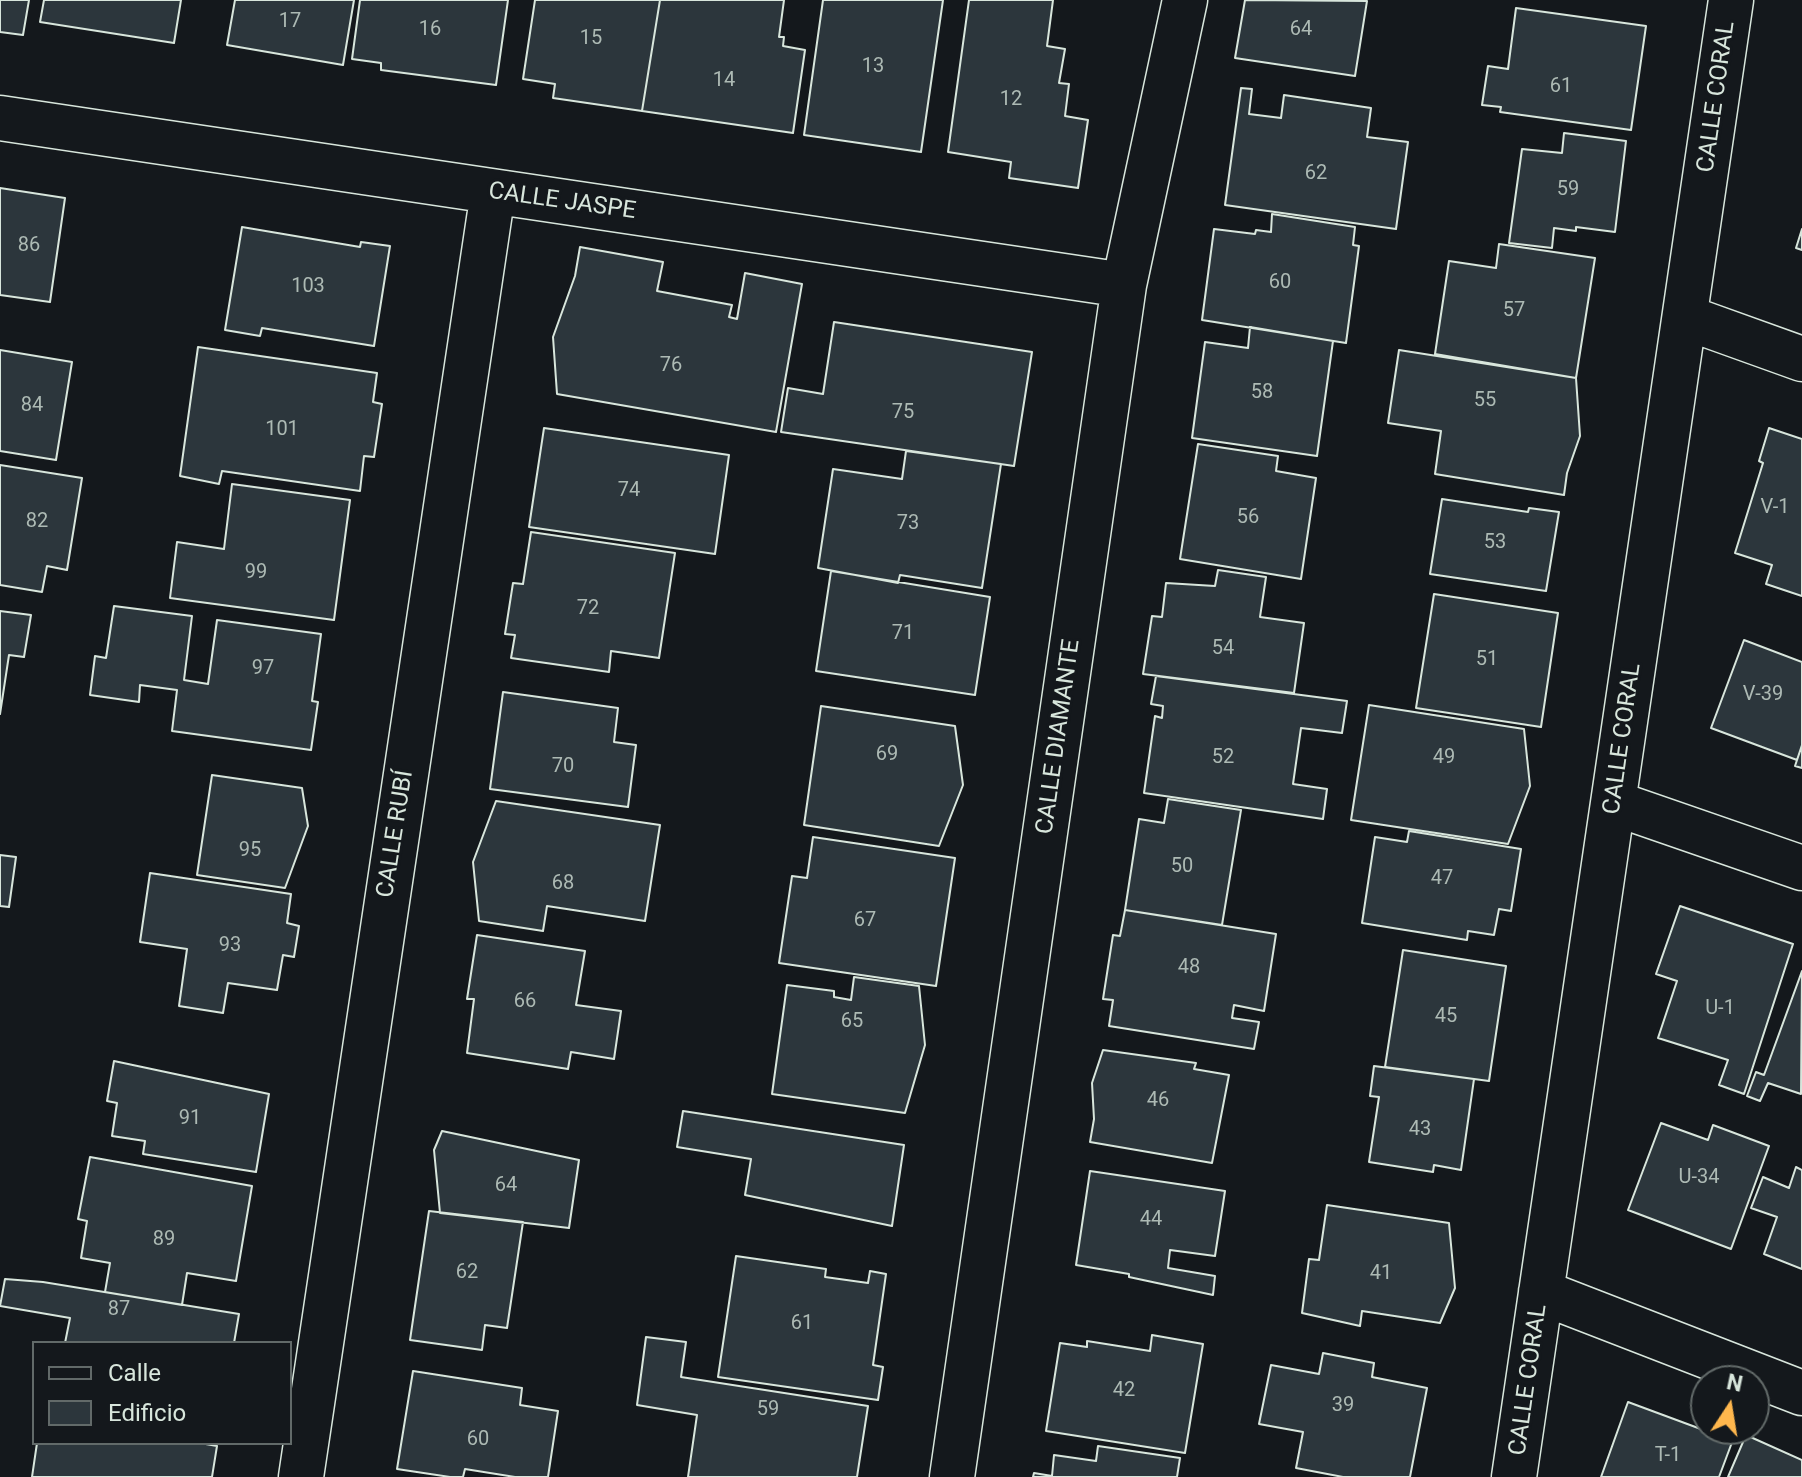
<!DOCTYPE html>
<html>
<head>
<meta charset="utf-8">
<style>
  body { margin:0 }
  #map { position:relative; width:1802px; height:1477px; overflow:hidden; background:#14181c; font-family:Roboto,sans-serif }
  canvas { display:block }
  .legend { position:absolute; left:32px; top:1341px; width:260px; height:104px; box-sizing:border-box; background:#14181c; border:2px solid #626a69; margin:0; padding:10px 14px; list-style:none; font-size:24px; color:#d8e6dc }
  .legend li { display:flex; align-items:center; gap:16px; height:40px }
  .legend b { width:40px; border:2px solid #626a69 }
  .north { position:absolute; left:1690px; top:1365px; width:80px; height:80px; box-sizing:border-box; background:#14181c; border:2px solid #626a69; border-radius:50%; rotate:12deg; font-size:22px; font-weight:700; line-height:32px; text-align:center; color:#d8e6dc }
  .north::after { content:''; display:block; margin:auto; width:28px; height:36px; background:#ffb74d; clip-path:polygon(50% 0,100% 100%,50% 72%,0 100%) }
</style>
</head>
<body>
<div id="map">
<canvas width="1802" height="1477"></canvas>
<ul class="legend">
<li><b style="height:10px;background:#14181c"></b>Calle</li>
<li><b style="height:22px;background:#2c363c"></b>Edificio</li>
</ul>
<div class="north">N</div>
</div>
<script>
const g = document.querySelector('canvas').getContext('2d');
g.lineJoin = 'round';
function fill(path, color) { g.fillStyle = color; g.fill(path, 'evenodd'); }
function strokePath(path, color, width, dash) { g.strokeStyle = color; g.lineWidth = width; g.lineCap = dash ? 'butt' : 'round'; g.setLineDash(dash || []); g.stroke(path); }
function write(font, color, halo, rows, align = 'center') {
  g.font = font + ' Roboto,sans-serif'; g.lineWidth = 6; g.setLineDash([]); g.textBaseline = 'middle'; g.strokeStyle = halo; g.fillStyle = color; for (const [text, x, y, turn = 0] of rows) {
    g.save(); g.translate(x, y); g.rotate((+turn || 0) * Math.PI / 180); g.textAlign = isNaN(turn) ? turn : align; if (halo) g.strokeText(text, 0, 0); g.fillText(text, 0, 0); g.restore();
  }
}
const building = new Path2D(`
  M 0,0 L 29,0 L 23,35 L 0,32 Z
  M 44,0 L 181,0 L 174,43 L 40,22 Z
  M 235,0 L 354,0 L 343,65 L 227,45 Z
  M 360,0 L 508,0 L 496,85 L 381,70 L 381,63 L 352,59 Z
  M 535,0 L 660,0 L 642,111 L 553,98 L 555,84 L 523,79 Z
  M 660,0 L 784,0 L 779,37 L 784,37 L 783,46 L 805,50 L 793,133 L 642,111 Z
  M 823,0 L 943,0 L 921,152 L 804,135 Z
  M 969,0 L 1053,0 L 1047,46 L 1065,49 L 1059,83 L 1069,84 L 1065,116 L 1088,120 L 1078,188 L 1009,178 L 1011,162 L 948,152 Z
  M 1245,0 L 1367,1 L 1355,76 L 1235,58 Z
  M 1516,8 L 1646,26 L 1631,130 L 1500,112 L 1501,107 L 1482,105 L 1488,66 L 1508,69 Z
  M 1241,88 L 1252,89 L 1249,114 L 1281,118 L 1284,95 L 1371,108 L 1367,137 L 1408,142 L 1396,229 L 1225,205 Z
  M 1564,133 L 1626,141 L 1615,232 L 1576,227 L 1576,231 L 1554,228 L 1552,248 L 1509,243 L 1522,149 L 1562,153 Z
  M 0,188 L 65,198 L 50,302 L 0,295 Z
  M 1272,214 L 1355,227 L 1353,245 L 1359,246 L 1346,343 L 1202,320 L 1214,229 L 1255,234 L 1256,230 L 1271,232 Z
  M 242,227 L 360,247 L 361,242 L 390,246 L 374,346 L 262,328 L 260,336 L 225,330 Z
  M 1802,229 L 1802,250 L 1796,248 Z
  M 1499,244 L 1595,258 L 1576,378 L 1435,354 L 1449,261 L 1496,268 Z
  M 580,247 L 663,262 L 657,291 L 732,305 L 729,317 L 737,319 L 745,273 L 802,284 L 776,432 L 557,394 L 553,337 L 575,276 Z
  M 834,322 L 1032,352 L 1014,466 L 781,432 L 788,388 L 823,394 Z
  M 1250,327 L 1333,341 L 1317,456 L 1192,438 L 1205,342 L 1248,348 Z
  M 198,347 L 377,373 L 373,402 L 382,404 L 374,457 L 364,456 L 360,491 L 222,471 L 219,484 L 180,476 Z
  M 0,350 L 72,362 L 56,460 L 0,451 Z
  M 1399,350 L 1576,378 L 1580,436 L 1567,473 L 1564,495 L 1435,474 L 1441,431 L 1388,423 Z
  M 544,428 L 729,455 L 715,554 L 529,527 Z
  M 1769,428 L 1802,439 L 1802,596 L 1766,584 L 1772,565 L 1735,553 L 1763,463 L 1759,461 Z
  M 1198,444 L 1278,456 L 1276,471 L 1316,478 L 1301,579 L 1180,559 Z
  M 906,451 L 1001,464 L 982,588 L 900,575 L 898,583 L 818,568 L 833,469 L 902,479 Z
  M 0,465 L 82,478 L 67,570 L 47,566 L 42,592 L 0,585 Z
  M 232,484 L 350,500 L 334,620 L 170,598 L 177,542 L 224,549 Z
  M 1442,499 L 1528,512 L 1529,508 L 1559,512 L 1546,591 L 1430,574 Z
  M 531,532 L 675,553 L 659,658 L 611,651 L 609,672 L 511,658 L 515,635 L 505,634 L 513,583 L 523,584 Z
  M 1218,570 L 1266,577 L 1260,617 L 1304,623 L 1294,693 L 1143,674 L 1152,616 L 1162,617 L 1166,583 L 1215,586 Z
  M 831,571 L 990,597 L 975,695 L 816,671 Z
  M 1434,594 L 1558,613 L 1541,727 L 1416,708 Z
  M 114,606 L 192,616 L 184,680 L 208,684 L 217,620 L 321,634 L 312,701 L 318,702 L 311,750 L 172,731 L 177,690 L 140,685 L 139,702 L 90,695 L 95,656 L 106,658 Z
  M 0,611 L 31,615 L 24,657 L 9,655 L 0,714 Z
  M 1744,640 L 1802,662 L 1802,745 L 1797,760 L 1711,728 Z
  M 1156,676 L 1347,701 L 1342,733 L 1301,728 L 1293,784 L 1327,789 L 1323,819 L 1144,793 L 1155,716 L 1162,718 L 1163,706 L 1151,704 Z
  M 503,692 L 618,708 L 614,742 L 636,745 L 628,807 L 490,789 Z
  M 1369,705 L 1524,729 L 1530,786 L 1508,844 L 1351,820 Z
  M 821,706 L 955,726 L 963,785 L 939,846 L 804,825 Z
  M 1802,745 L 1802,768 L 1795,766 Z
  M 212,775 L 302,788 L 308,826 L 285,888 L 197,875 Z
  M 1168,799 L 1241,810 L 1222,925 L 1125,910 L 1139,819 L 1164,823 Z
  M 496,801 L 660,825 L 645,921 L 547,906 L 543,931 L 479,921 L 473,862 Z
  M 1409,831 L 1521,849 L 1511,911 L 1499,909 L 1494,935 L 1468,931 L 1467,940 L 1362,923 L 1375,837 L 1407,842 Z
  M 813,837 L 955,858 L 936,986 L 779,963 L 792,876 L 807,878 Z
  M 0,855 L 16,857 L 9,907 L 0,906 Z
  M 150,873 L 291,894 L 287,923 L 299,926 L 294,957 L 283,955 L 277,990 L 228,983 L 223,1013 L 179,1006 L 187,949 L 140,942 Z
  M 1680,906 L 1793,944 L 1744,1094 L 1719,1085 L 1728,1060 L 1658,1038 L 1677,981 L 1656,974 Z
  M 1125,910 L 1276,934 L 1264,1011 L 1234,1005 L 1232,1018 L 1259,1022 L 1254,1049 L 1109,1026 L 1113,1000 L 1103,999 L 1113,935 L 1120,936 Z
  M 477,935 L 585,951 L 576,1005 L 621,1011 L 614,1059 L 571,1052 L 568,1069 L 467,1053 L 474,999 L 467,999 Z
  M 1403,950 L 1506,966 L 1489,1081 L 1385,1067 Z
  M 1802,971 L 1801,1094 L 1768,1083 L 1760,1101 L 1747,1096 L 1756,1072 L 1764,1075 Z
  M 854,977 L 919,986 L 925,1045 L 905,1113 L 772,1094 L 787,985 L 834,991 L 834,997 L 851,1000 Z
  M 1103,1050 L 1196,1063 L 1194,1069 L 1229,1075 L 1212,1163 L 1090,1142 L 1094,1119 L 1092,1083 Z
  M 114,1061 L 269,1094 L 256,1172 L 143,1154 L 145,1141 L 112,1136 L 117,1103 L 107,1101 Z
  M 1374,1066 L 1474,1079 L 1461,1170 L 1434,1165 L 1433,1172 L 1369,1162 L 1379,1097 L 1370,1096 Z
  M 683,1111 L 904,1145 L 892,1226 L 745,1195 L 751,1159 L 677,1147 Z
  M 1661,1123 L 1708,1140 L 1713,1125 L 1769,1146 L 1731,1249 L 1628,1210 Z
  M 442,1131 L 579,1160 L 569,1228 L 440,1213 L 434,1150 Z
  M 90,1157 L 252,1186 L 236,1281 L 187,1273 L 182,1305 L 105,1292 L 110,1263 L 81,1258 L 87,1221 L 78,1219 Z
  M 1796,1167 L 1802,1170 L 1802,1269 L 1764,1254 L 1777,1217 L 1751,1208 L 1763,1177 L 1789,1188 Z
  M 1090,1171 L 1225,1191 L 1215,1256 L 1170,1250 L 1168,1268 L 1215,1276 L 1213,1295 L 1129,1277 L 1129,1274 L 1076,1265 Z
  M 1327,1205 L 1449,1223 L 1455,1288 L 1440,1323 L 1362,1311 L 1360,1326 L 1302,1313 L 1309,1259 L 1319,1260 Z
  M 429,1211 L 523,1222 L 507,1328 L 485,1325 L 482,1350 L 410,1340 Z
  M 736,1256 L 826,1269 L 825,1277 L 868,1283 L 870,1271 L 886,1274 L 873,1365 L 883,1367 L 878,1400 L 718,1377 Z
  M 5,1279 L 43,1282 L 239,1314 L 234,1343 L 65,1343 L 70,1318 L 0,1306 Z
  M 1152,1335 L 1203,1344 L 1185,1453 L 1046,1431 L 1060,1343 L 1087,1347 L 1087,1341 L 1150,1351 Z
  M 646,1337 L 686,1342 L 681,1377 L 868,1406 L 857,1477 L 688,1477 L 697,1415 L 637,1405 Z
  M 1323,1353 L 1374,1363 L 1372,1377 L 1427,1388 L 1410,1477 L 1343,1477 L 1296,1468 L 1303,1432 L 1259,1424 L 1271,1365 L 1319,1374 Z
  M 413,1371 L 522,1388 L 520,1405 L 558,1411 L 548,1477 L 515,1477 L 465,1469 L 463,1477 L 450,1477 L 397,1469 Z
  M 1628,1402 L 1717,1435 L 1719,1429 L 1737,1429 L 1719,1477 L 1601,1477 Z
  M 1746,1435 L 1802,1460 L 1802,1477 L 1728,1477 Z
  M 37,1443 L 200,1443 L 217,1446 L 212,1477 L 32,1477 Z
  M 1098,1446 L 1180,1458 L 1177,1477 L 1033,1477 L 1034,1473 L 1052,1476 L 1054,1455 L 1096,1461 Z`);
fill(building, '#2c363c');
strokePath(building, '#d8e6dc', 2);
const street = new Path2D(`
  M 0,118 L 1124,285
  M 1685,317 L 1802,359
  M 1614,803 L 1802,868
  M 1541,1292 L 1802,1393
  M 301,1477 L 493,192
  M 952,1477 L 1124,285 L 1185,0
  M 1514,1477 L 1731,0`);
strokePath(street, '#d8e6dc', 47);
strokePath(street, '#14181c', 44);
write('20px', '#adbab4', null, [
  ["17",290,22],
  ["16",430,30],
  ["64",1301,30],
  ["15",591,39],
  ["13",873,67],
  ["14",724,81],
  ["61",1561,87],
  ["12",1011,100],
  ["62",1316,174],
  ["59",1568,190],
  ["86",29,246],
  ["60",1280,283],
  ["103",308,287],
  ["57",1514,311],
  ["76",671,366],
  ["58",1262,393],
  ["55",1485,401],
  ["84",32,406],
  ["75",903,413],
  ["101",282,430],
  ["74",629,491],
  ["V-1",1775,508],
  ["56",1248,518],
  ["82",37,522],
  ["73",908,524],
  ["53",1495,543],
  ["99",256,573],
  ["72",588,609],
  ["71",903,634],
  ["54",1223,649],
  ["51",1487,660],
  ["97",263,669],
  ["V-39",1763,695],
  ["69",887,755],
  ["52",1223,758],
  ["49",1444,758],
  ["70",563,767],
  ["95",250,851],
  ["50",1182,867],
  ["47",1442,879],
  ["68",563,884],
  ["67",865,921],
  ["93",230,946],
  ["48",1189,968],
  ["66",525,1002],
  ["U-1",1720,1009],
  ["45",1446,1017],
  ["65",852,1022],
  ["46",1158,1101],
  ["91",190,1119],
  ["43",1420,1130],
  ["U-34",1699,1178],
  ["64",506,1186],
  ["44",1151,1220],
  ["89",164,1240],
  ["62",467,1273],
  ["41",1381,1274],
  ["87",119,1310],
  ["61",802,1324],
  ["42",1124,1391],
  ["39",1343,1406],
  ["59",768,1410],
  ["60",478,1440],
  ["T-1",1668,1456]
]);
write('24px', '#d8e6dc', '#14181c', [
  ["CALLE CORAL",1717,97,-82],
  ["CALLE JASPE",562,202,8],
  ["CALLE DIAMANTE",1059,737,-82],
  ["CALLE CORAL",1623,739,-82],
  ["CALLE RUBÍ",396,834,-81],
  ["CALLE CORAL",1529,1380,-82]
]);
</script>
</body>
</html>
